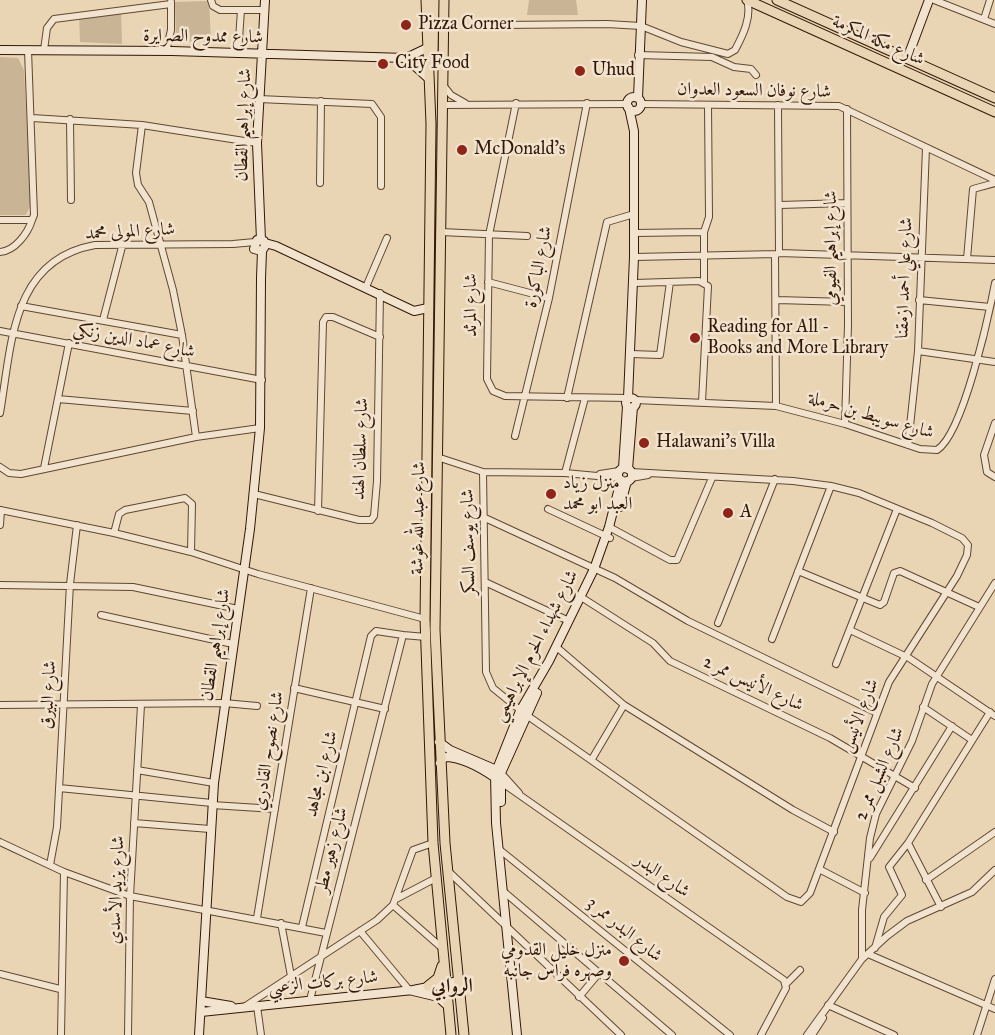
<!DOCTYPE html>
<html>
<head>
<meta charset="utf-8">
<style>
  body { margin:0 }
  canvas { display:block; background:#e9d4b3 }
</style>
</head>
<body>
<canvas width="995" height="1035"></canvas>
<script>
const g = document.querySelector('canvas').getContext('2d');
g.lineJoin = 'round';
function fill(path, color) { g.fillStyle = color; g.fill(path, 'evenodd'); }
function strokePath(path, color, width, dash) { g.strokeStyle = color; g.lineWidth = width; g.lineCap = dash ? 'butt' : 'round'; g.setLineDash(dash || []); g.stroke(path); }
function write(font, color, halo, rows, align = 'center') {
  g.font = font + ' "IM FELL Great Primer",Amiri,serif'; g.lineWidth = 5; g.setLineDash([]); g.textBaseline = 'middle'; g.strokeStyle = halo; g.fillStyle = color; for (const [text, x, y, turn = 0] of rows) {
    g.save(); g.translate(x, y); g.rotate((+turn || 0) * Math.PI / 180); g.textAlign = isNaN(turn) ? turn : align; if (halo) g.strokeText(text, 0, 0); g.fillText(text, 0, 0); g.restore();
  }
}
fill(new Path2D(`
  M 529,0 L 576,0 L 578,15 L 527,15 Z
  M 209,1 L 211,41 L 176,42 L 175,2 Z
  M 121,10 L 122,44 L 80,42 L 79,14 Z
  M 0,57 L 18,58 L 24,70 L 31,204 L 26,215 L 0,215 Z`), '#cab496');
const street = new Path2D(`
  M 211,0 L 213,6 L 220,10 L 265,10
  M 934,0 L 995,24
  M 984,19 L 990,0
  M 501,25 L 607,24 L 641,26 L 681,42 L 728,54 L 735,50 C 743,35 752,17 747,0
  M 44,50 L 47,28 L 54,19 L 171,4
  M 166,52 L 171,30 L 171,2
  M 238,54 L 241,10
  M 638,55 L 712,57 L 734,67 L 751,69 L 756,75
  M 443,85 L 451,95 L 465,103
  M 259,99 L 372,104 L 381,117 L 381,186
  M 516,103 L 489,235 L 487,379 L 493,391 L 505,396 L 628,398
  M 641,104 L 839,106 L 995,180
  M 442,105 L 627,104
  M 778,105 L 779,253
  M 32,118 L 142,125 L 257,143
  M 70,119 L 71,200
  M 142,125 L 136,173 L 138,185 L 149,202 L 173,290 L 182,335 L 196,437
  M 320,183 L 321,101
  M 780,205 L 847,203
  M 0,220 L 32,220 L 34,215 L 28,50
  M 441,232 L 527,236
  M 634,233 L 704,232
  M 0,252 C 15,251 28,233 32,220
  M 779,253 L 995,260
  M 775,255 L 776,406
  M 634,257 L 777,254
  M 967,259 L 973,189 L 995,183
  M 488,282 L 549,298
  M 704,282 L 704,232 L 709,217 L 708,105
  M 634,283 L 699,281 L 708,286 L 702,402
  M 366,287 L 387,238
  M 777,300 L 847,302
  M 919,300 L 990,307
  M 21,306 L 182,335
  M 103,320 L 123,243
  M 0,331 L 262,380
  M 918,351 L 995,362
  M 631,354 L 660,355 L 670,282
  M 567,398 L 607,222 L 634,214
  M 58,399 L 193,411
  M 635,400 L 776,406 L 845,424 L 920,449 L 937,450 C 963,434 989,315 995,283
  M 0,413 C 12,344 11,260 95,245 L 233,244 L 255,242
  M 995,423 L 984,455 L 987,472 L 995,477
  M 845,424 L 848,325 L 847,109
  M 515,436 L 549,298 L 587,103
  M 908,445 L 918,351 L 926,148
  M 437,457 L 483,472 L 565,473 L 619,478
  M 0,467 L 9,473 L 21,474 L 196,437 L 260,428
  M 44,468 L 69,343
  M 483,472 L 486,672 L 493,688 L 525,714 L 787,897 L 801,902 L 810,893 L 889,682 L 957,576 L 967,555 L 968,545 L 962,538 L 932,523 L 859,493 L 831,486 L 793,481 L 631,472
  M 565,473 L 585,398
  M 600,474 L 619,471
  M 631,478 L 648,475
  M 254,494 L 359,520 L 371,520 L 374,516 L 377,481 L 380,293
  M 548,509 L 610,538
  M 0,510 L 114,533 L 191,552 L 258,574 L 425,619
  M 318,511 L 323,322 L 326,317 L 333,317 L 380,337
  M 485,518 L 615,578 L 688,621 L 877,713
  M 0,525 L 1,510
  M 609,527 L 670,560 L 677,560 L 712,478
  M 114,533 L 119,514 L 125,510 L 185,498 L 192,504 L 191,552
  M 798,571 L 880,605 L 884,602 L 894,573 L 900,571 L 979,607
  M 485,582 L 569,621
  M 0,585 L 133,587 L 238,609
  M 581,597 L 653,643 L 670,661 L 830,738 L 915,788
  M 101,615 L 233,644
  M 718,623 L 775,479
  M 850,630 L 909,658 L 995,716
  M 403,635 L 426,637
  M 772,639 L 831,486
  M 560,650 L 624,705 L 793,810 L 834,832
  M 836,664 L 897,509
  M 294,688 L 385,709
  M 0,705 L 224,703 L 257,706
  M 923,707 L 972,740
  M 592,759 L 624,705
  M 137,770 L 214,783
  M 501,773 L 519,793
  M 501,782 L 784,980 L 786,988 L 761,1035
  M 59,788 L 212,803
  M 212,805 L 275,809
  M 134,823 L 210,829
  M 0,842 L 64,872 L 130,896 L 326,933
  M 500,850 L 730,1035
  M 870,858 L 952,726
  M 50,865 L 57,827 L 70,584 L 77,525
  M 819,869 L 865,893
  M 448,871 L 621,1035
  M 926,880 L 995,832
  M 503,891 L 672,1035
  M 396,899 L 436,878
  M 393,905 L 442,948
  M 941,907 L 908,843 L 990,712
  M 257,918 L 311,588
  M 281,923 L 291,976
  M 302,927 L 371,636 L 376,631 L 403,635 L 310,1000
  M 360,931 L 410,991
  M 875,948 L 884,917 L 902,895 L 889,867 L 908,843
  M 868,954 L 995,1009
  M 862,959 L 862,910 L 870,838 L 876,814 L 912,741 L 932,684 L 995,583
  M 0,974 L 60,989
  M 786,984 L 800,970
  M 579,997 L 599,973
  M 828,1005 L 894,1035
  M 257,1006 L 261,1035
  M 244,1007 L 377,920 L 393,905 L 413,850 L 433,843
  M 61,1035 L 64,872
  M 128,1035 L 130,896 L 141,705
  M 807,1035 L 862,959 L 887,936 L 907,921 L 972,892 L 995,870
  M 812,1035 L 823,1018
  M 977,1035 L 995,979`);
const secondary = new Path2D(`
  M 0,50 L 172,51 L 406,58 L 427,48
  M 406,58 L 427,77
  M 907,59 L 929,0
  M627 104a7 7 0 1 1 14 0a7 7 0 1 1-14 0Z
  M 638,98 L 642,0
  M 261,240 L 257,143 L 265,0
  M 265,243 L 276,246 L 414,311 L 428,308
  M626 403a5 5 0 1 1 10 0a5 5 0 1 1-10 0Z
  M 628,398 L 634,257 L 634,131 L 629,108
  M 623,468 L 627,406
  M618 475a7 7 0 1 1 14 0a7 7 0 1 1-14 0Z
  M 628,469 L 633,407
  M 620,507 L 627,481
  M 439,742 L 450,750 L 499,771
  M 440,763 L 444,757 C 462,757 483,769 497,779
  M 501,802 L 501,773 L 537,693
  M 413,991 L 438,997 L 448,1006
  M 201,1001 L 231,1006
  M 201,1012 L 413,990 L 459,981
  M 199,1035 L 214,783 L 250,529 L 260,428 L 261,278 L 262,251 L 265,246 L 264,241 L 257,240 L 254,249 L 262,251
  M 517,1035 L 496,823 L 495,774 L 520,711 L 549,661 L 594,569 L 609,527 L 621,480`);
const primary = new Path2D(`
  M 426,0 L 431,124 L 425,619 L 433,843 L 451,1035
  M 444,0 L 435,630 L 445,843 L 464,1035
  M 747,0 L 995,112
  M 777,0 L 995,98
  M 433,55 L 434,0
  M 428,986 L 438,978 L 442,966`);
strokePath(street, '#604732', 8);
strokePath(secondary, '#331807', 10);
strokePath(primary, '#331807', 11);
strokePath(street, '#f1e3ce', 6);
strokePath(secondary, '#f1e3ce', 8);
strokePath(primary, '#e9d4b3', 9);
for (const [x, y, r, color] of [
  [406,25,6,"#8f2418"],
  [383,64,6,"#8f2418"],
  [580,71,6,"#8f2418"],
  [462,150,6,"#8f2418"],
  [695,338,6,"#8f2418"],
  [644,443,6,"#8f2418"],
  [551,494,6,"#8f2418"],
  [728,513,6,"#8f2418"],
  [624,961,6,"#8f2418"]
]) { const dot = new Path2D(); dot.arc(x, y, r, 0, 2 * Math.PI); g.fillStyle = color; g.fill(dot); strokePath(dot, '#f1e3ce', 2); }
write('18px', '#331807', '#f1e3ce', [
  ["Pizza Corner",418,25],
  ["City Food",395,64],
  ["Uhud",592,71],
  ["McDonald's",474,150],
  ["Reading for All -",707,328],
  ["Books and More Library",707,349],
  ["Halawani's Villa",656,443],
  ["منزل زياد",563,484],
  ["العبد ابو محمد",563,505],
  ["A",740,513],
  ["منزل خليل القدومي",612,951,"right"],
  ["وصهره فراس جانبه",612,972,"right"]
], 'left');
write('18px', '#331807', '#f1e3ce', [
  ["شارع ممدوح الصرايرة",203,37,1],
  ["شارع مكة المكرمة",878,41,24],
  ["شارع نوفان السعود العدوان",754,91,1],
  ["شارع إبراهيم القطان",244,125,-88],
  ["شارع المولى محمد",130,232,-3],
  ["شارع إبراهيم الفيومي",832,248,-90],
  ["شارع الباكورة",539,267,-79],
  ["شارع علي أحمد ازمقنا",905,278,-88],
  ["شارع المرثد",472,305,-90],
  ["شارع عماد الدين زنكي",134,341,11],
  ["شارع سويبط بن حرملة",871,416,16],
  ["شارع سلطان الهند",361,449,-88],
  ["شارع عبد الله غوشة",419,518,-89],
  ["شارع يوسف السكر",469,542,-91],
  ["شارع إبراهيم القطان",216,645,-81],
  ["شارع شهداء الحرم الإبراهيمي",536,646,-63],
  ["شارع الأنيس ممر 2",753,684,25],
  ["شارع البيرق",49,695,-87],
  ["شارع الأنيس",860,716,-69],
  ["شارع نصوح القادري",269,751,-81],
  ["شارع ابن مجاهد",322,774,-76],
  ["شارع الشبل ممر 2",880,774,-67],
  ["شارع زهير مطر",332,850,-76],
  ["شارع البدر",662,876,35],
  ["شارع يزيد الأسدي",117,890,-88],
  ["شارع البدر ممر 3",624,930,39],
  ["شارع بركات الزعبي",323,983,-6]
]);
write('bold 20px', '#331807', '#f1e3ce', [
  ["الروابي",452,987]
]);
</script>
</body>
</html>
